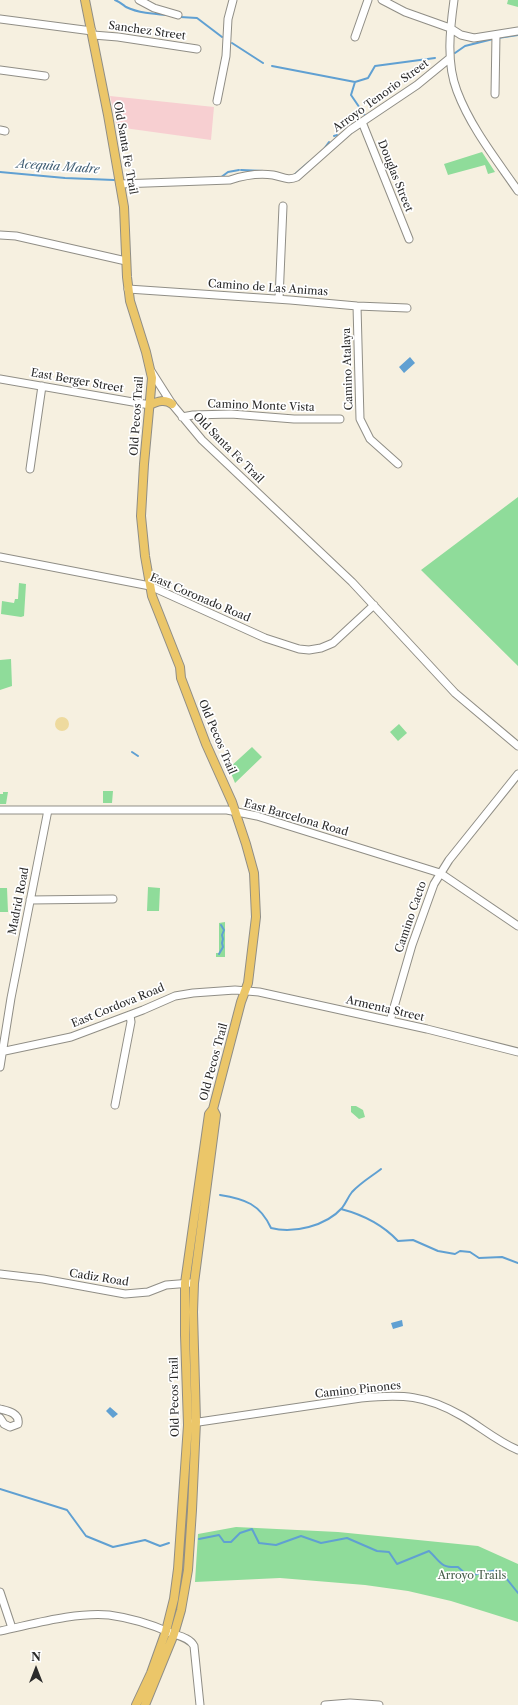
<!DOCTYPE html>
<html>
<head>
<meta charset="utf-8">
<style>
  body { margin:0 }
  #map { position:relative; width:518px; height:1705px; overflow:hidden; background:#f6f0e0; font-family:"Libre Caslon Text",serif }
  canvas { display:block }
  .north { position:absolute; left:16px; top:1649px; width:40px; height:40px; -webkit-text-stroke:3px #fff; paint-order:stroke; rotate:0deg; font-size:11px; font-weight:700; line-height:16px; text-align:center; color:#2b2b2b }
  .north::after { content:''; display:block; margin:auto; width:14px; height:18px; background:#2b2b2b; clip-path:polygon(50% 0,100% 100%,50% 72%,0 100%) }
</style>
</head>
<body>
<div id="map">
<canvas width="518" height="1705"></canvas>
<div class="north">N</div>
</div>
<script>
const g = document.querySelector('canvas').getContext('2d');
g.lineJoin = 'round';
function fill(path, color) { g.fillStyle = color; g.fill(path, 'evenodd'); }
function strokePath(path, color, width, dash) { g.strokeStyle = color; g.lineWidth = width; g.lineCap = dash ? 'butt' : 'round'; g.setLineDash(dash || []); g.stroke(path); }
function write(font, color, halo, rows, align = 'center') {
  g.font = font + ' "Libre Caslon Text",serif'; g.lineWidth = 3.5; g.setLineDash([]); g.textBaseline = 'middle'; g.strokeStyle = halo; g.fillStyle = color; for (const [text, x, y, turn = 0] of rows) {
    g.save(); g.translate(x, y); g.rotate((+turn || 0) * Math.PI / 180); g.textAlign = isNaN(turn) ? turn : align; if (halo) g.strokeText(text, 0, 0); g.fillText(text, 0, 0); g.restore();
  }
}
fill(new Path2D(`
  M 110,96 L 214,107 L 211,140 L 117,127 Z`), '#f7cfd1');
fill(new Path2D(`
  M 508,0 L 518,0 L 518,7 L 507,4 Z
  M 482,152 L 495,172 L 488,174 L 485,165 L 448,175 L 444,164 Z
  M 518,497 L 518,666 L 421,570 Z
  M 19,583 L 26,584 L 24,616 L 21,617 L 1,614 L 2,601 L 14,603 L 15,599 L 18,599 Z
  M 11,659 L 12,686 L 0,690 L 0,660 Z
  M 399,724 L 407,733 L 398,741 L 390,732 Z
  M 252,747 L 262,757 L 235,783 L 229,768 Z
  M 103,791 L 113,791 L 112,803 L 103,803 Z
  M 3,792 L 8,792 L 6,804 L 0,804 L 0,794 L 3,794 Z
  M 148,887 L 160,888 L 159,911 L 147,911 Z
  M 0,888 L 7,888 L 8,912 L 0,912 Z
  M 225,922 L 225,957 L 216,957 L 216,953 L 219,953 L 219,923 Z
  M 351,1106 L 356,1106 L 363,1110 L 365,1117 L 359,1119 L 351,1112 Z
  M 236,1527 L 338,1532 L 478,1546 L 518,1564 L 518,1622 L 451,1601 L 408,1591 L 365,1585 L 280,1578 L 195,1582 L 198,1534 Z`), '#8fdc9a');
fill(new Path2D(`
  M55 724a7 7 0 1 1 14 0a7 7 0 1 1-14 0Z`), '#eeda9e');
fill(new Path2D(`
  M 410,357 L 415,363 L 404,373 L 399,367 Z
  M 402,1320 L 403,1326 L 393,1329 L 391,1323 Z
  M 110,1407 L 118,1414 L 113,1418 L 106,1411 Z`), '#60a0d2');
strokePath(new Path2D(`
  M 115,0 C 120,2 122,4 126,7 C 138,13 154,14 168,15
  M 180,17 L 197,18 L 222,37
  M 498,38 L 518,35
  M 232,43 L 263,63
  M 455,53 L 465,46 L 493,39
  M 272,66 L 355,82
  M 365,118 L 366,117 L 351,95 L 355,82 L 368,78 L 375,66 L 435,58
  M 334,136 L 337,135
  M 324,149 L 329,142
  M 241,170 L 264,171
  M 0,172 L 65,178 L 114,180
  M 294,175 L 309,162
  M 220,178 L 228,172 L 239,170
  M 132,752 L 138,756
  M 219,954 L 223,947 L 222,943 L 223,939 L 222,935 L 224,930 L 221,925
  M 220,1195 C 245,1199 260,1204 271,1228 C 293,1234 326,1226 342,1208 C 346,1203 348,1197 352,1192 C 360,1183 372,1176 381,1169
  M 341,1209 C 364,1215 382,1224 398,1241 L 413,1240 L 438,1251 L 455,1254 L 460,1251 L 470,1252 L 479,1258 L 502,1257 L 518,1263
  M 0,1489 L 67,1510 L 86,1536 L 113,1547 L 145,1540 L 160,1546 L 169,1543
  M 199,1539 L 219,1535 L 224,1542 L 231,1542 L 240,1533 L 252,1529 L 259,1543 L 276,1545 L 301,1536 L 321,1543 L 347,1538 L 377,1551 L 389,1552 L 397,1564 L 429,1551 C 441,1562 440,1568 458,1567 L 468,1576 L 497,1570 L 502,1573 L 518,1593`), '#60a0d2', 2);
const minor = new Path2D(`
  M 139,0 L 154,8 L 178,15
  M 382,0 L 405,12 L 450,28 L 461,35 L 474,38 L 518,31
  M 454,0 C 450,29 446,63 457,91 C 471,128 496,159 518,191
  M 0,19 L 92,31
  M 93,35 L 118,37 L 197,49
  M 355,37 L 368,0
  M 0,70 L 45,76
  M 495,94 L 496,35
  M 217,101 L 226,56 L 228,19 L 233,0
  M 362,122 L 409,239
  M 0,130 L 5,131
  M 120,184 L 230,180 C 245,175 258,173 273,175 C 283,177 288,181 297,177 L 350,130 L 417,85 L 450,58
  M 0,235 L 16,236 L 126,261
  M 128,289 L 290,300 L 357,306 L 407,308
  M 279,299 L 283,206
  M 357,306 L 360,419 L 370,439 L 398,464
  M 151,371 L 172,404 L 202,440 L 352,582 L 455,693 L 518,746
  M 0,379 L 150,405
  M 182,417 L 193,415 L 231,414 L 294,419 L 340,419
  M 30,469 L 42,386
  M 0,557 L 150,586 L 265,638 L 299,649 L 309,650 L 321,648 L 333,643 L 374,605
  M 0,810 L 227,810 L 257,816 L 440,873 L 518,926
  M 30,900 L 113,899
  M 390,1021 L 412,945 L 434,884 L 449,860 L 518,774
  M 0,1052 L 71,1037 L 143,1010 L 175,996 L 193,993 L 235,990 L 259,992 L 427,1029 L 518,1052
  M 0,1067 L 11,998 L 48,810
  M 115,1105 L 131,1022 L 130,1015
  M 0,1274 L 43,1279 L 125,1294 L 148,1292 L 166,1285 L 191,1283
  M 0,1409 C 8,1411 20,1413 18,1424 L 10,1427 L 4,1424 L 0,1418
  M 192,1423 L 361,1398 C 402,1394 426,1395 462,1416 C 481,1427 498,1442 518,1450
  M 0,1592 L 12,1628
  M 0,1631 C 34,1624 75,1612 109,1615 C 131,1618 151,1624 171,1633 C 179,1636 190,1638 194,1646 L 200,1705
  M 325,1705 L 350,1703 L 379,1705`);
const major = new Path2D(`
  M 85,0 L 108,115 L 124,207 L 127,277 L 130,301 L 146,352 L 152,378 L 144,464 L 141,516 L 145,556 L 152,596 L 180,667 L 181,678 L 206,744 L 232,802 L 246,844 L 254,873 L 256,917 L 248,983 L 241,1002 L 213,1109 L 209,1114 L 185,1283 L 185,1335 L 188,1425 L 178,1569 L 174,1599 L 166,1631 L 151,1673 L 136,1705
  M 150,405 C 158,401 165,399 172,404
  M 145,1705 L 174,1634 L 181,1610 L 188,1570 L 192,1510 L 196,1422 L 193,1312 L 194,1283 L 216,1115 L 213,1109`);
strokePath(minor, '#908e86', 9);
strokePath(major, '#908e86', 10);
strokePath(minor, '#fff', 7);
strokePath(major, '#ebc669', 8);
write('11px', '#2b2b2b', '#fff', [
  ["Sanchez Street",147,31,8],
  ["Arroyo Tenorio Street",381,96,-36],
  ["Old Santa Fe Trail",125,148,80],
  ["Douglas Street",395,176,68],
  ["Camino de Las Animas",268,288,4],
  ["Camino Atalaya",348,369,-92],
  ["East Berger Street",77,381,10],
  ["Camino Monte Vista",261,406,2],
  ["Old Pecos Trail",137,416,-86],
  ["Old Santa Fe Trail",228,448,45],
  ["East Coronado Road",200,598,23],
  ["Old Pecos Trail",217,737,67],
  ["East Barcelona Road",296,818,16],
  ["Madrid Road",19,901,-79],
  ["Camino Cacto",411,917,-71],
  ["East Cordova Road",118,1006,-22],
  ["Armenta Street",385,1009,13],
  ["Old Pecos Trail",214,1062,-75],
  ["Cadiz Road",99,1278,9],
  ["Camino Pinones",358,1390,-6],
  ["Old Pecos Trail",175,1397,-91]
]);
write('11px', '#49604c', '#fff', [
  ["Arroyo Trails",472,1576]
]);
write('italic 12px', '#436076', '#fff', [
  ["Acequia Madre",58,167,4]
]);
</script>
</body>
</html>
